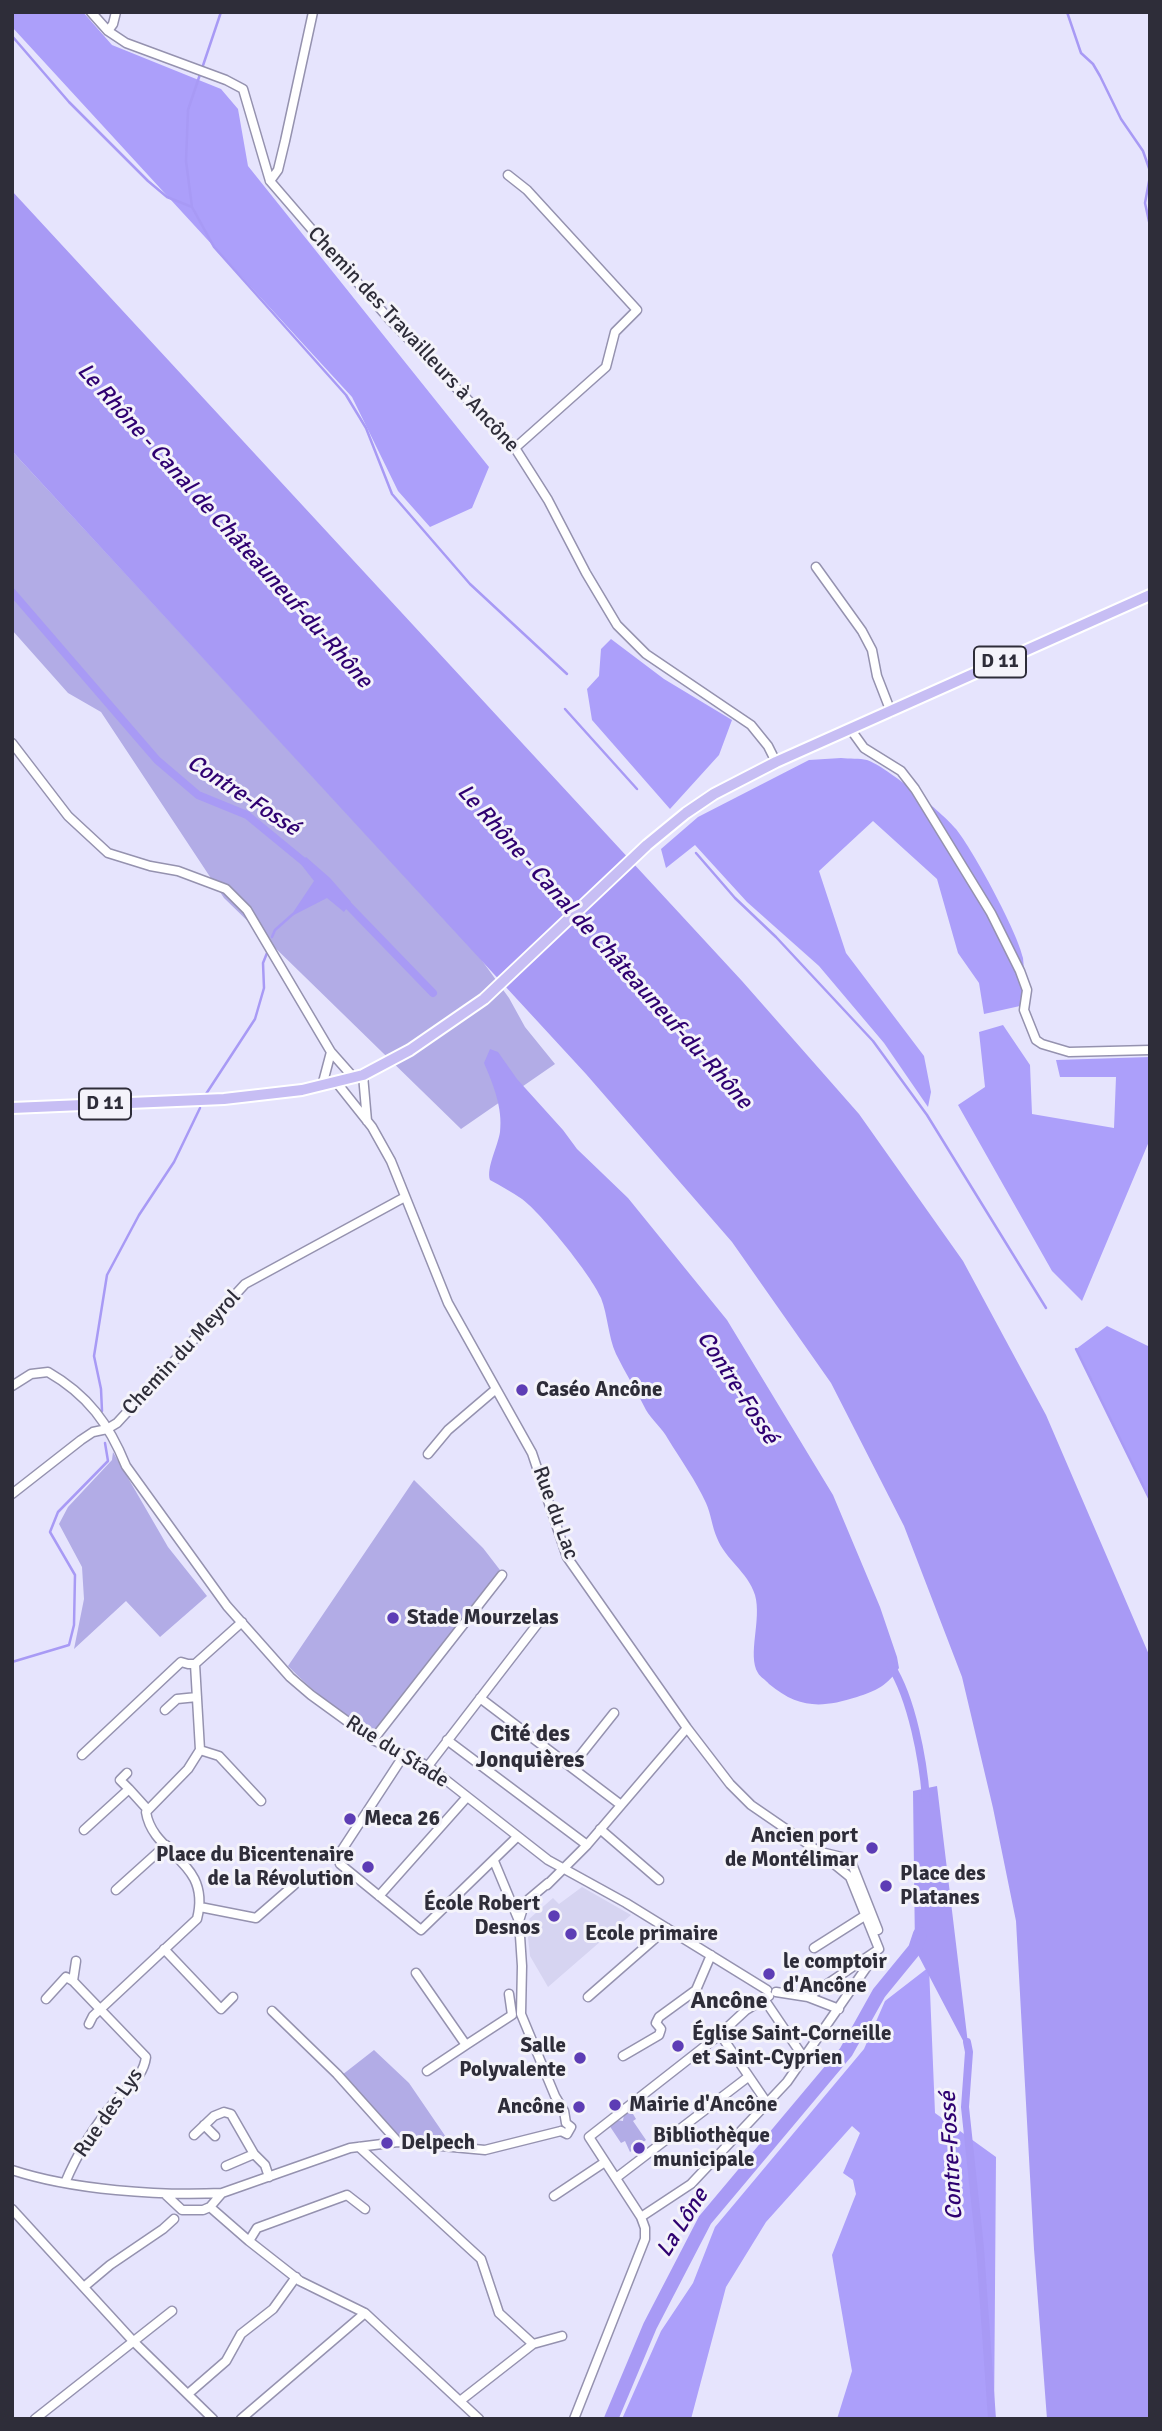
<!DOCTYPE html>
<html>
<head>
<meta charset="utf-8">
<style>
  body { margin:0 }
  #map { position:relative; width:1162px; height:2431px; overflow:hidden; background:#e6e4fd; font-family:Signika,sans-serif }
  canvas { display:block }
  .frame { position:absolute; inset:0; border:14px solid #2e2d39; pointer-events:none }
</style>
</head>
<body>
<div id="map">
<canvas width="1162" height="2431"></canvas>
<div class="frame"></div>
</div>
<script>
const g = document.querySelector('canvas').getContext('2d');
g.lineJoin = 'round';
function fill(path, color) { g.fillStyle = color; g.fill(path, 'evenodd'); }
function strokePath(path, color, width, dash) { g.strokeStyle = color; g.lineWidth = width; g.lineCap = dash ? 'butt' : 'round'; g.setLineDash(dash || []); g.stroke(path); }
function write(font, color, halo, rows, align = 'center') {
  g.font = font + ' Signika,sans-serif'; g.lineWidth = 6; g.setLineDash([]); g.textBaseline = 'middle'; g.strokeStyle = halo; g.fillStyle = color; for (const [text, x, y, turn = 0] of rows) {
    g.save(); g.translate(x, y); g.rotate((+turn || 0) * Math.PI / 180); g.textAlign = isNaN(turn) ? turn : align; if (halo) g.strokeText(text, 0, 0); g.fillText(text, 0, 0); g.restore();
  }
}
fill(new Path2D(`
  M 582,1887 L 631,1915 L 548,1987 L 530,1956 L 528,1937 L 537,1930 L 529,1919 L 553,1898 L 559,1904 Z`), '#d6d4f1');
fill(new Path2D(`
  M 12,451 L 478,955 L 509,998 L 525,1027 L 555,1064 L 461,1129 L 224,898 L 101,712 L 68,693 L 12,630 Z
  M 113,1452 L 168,1547 L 207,1596 L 160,1637 L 126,1601 L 74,1649 L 84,1599 L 82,1567 L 59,1524 L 68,1507 L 112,1460 Z
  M 414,1480 L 483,1548 L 500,1570 L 379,1736 C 345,1717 315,1694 288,1666 Z
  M 374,2050 L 409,2083 L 450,2143 L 399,2138 L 342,2075 Z
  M 630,2109 L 636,2119 L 633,2121 L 646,2140 L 630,2152 L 625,2141 L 621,2143 L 609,2125 L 616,2120 L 623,2121 L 624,2114 Z`), '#b2ace6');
fill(new Path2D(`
  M 12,12 L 83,12 L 112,45 L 221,89 L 238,109 L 248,166 L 489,467 L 472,508 L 430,527 L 398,491 L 352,397 L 12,27 Z
  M 611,639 L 664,679 L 732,720 L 719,755 L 670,809 L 592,720 L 587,689 L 599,676 L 601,649 Z
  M 841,758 C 849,759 860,758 867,760 C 887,767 943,813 956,829 C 973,850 1018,933 1023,958 C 1025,974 1023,991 1020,1006 L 984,1014 L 979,983 L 958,953 L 937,879 L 873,821 L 819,871 L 846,953 L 924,1056 L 931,1092 L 928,1107 L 884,1043 L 819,966 L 747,902 L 695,845 L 666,868 L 661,849 L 698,817 L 809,760 Z
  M 1003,1025 L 1030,1065 L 1032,1114 L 1114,1128 L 1116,1077 L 1060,1077 L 1056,1060 L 1150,1057 L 1150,1139 L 1082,1301 L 1052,1271 L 958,1105 L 985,1087 L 979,1032 Z
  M 1107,1326 L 1150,1347 L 1150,1500 L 1076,1349 Z
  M 929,1967 L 935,2113 L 996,2157 L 994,2419 L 837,2419 L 852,2371 L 832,2255 L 856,2194 L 853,2180 L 843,2173 L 860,2133 L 852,2126 L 766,2222 L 726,2287 L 691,2419 L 622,2419 L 661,2331 L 693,2283 L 715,2227 L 864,2049 L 885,2001 Z`), '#ac9ffa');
fill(new Path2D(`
  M 12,191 L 742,981 L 859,1114 L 963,1261 L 1046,1415 L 1150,1657 L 1150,2419 L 1047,2419 L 1034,2249 L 1016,1921 L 993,1808 L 962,1677 L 904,1526 L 831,1383 L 732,1242 L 586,1074 L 12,451 Z
  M 306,857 L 330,878 L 351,902 L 344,912 L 327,898 L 290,917 L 314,881 L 300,863 Z
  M 490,1049 L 498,1052 L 517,1079 L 563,1130 L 577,1149 L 628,1198 L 727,1320 L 833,1495 L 880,1607 L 897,1657 L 899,1668 C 888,1685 876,1691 857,1697 C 822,1708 799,1709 769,1684 C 766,1680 760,1677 758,1673 C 747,1655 762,1620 755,1595 C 748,1572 725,1559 717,1538 C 712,1527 711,1514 706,1503 C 696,1481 681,1460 668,1439 C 662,1428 652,1420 646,1410 C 637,1391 625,1373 616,1354 C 608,1336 608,1316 601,1298 C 592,1276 541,1213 522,1199 C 512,1192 501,1186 490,1180 C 486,1168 498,1146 500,1132 C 503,1108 493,1084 484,1063 Z
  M 937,1786 L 969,2052 L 915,1949 L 913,1791 Z`), '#a89af5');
strokePath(new Path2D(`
  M 1067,12 L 1081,53 L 1093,64 L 1100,76 L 1121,119 L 1143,151 L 1150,171
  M 12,36 L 69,102 L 148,181 L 167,197 L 192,207 L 214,247 L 346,395 L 366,428 L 392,494 L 470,584 L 567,674
  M 1150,176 L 1145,203 L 1150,226
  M 192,207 L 186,161 L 188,110 L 221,12
  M 565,709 L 637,789
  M 696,853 L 735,898 L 776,937 L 873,1041 L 927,1115 L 1046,1308
  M 272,937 L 275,930 L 293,914
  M 206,1094 L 255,1019 L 264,988 L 263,963 L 267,953
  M 1076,1349 L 1150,1500
  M 102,1411 L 101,1389 L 94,1356 L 107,1275 L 139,1215 L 174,1162 L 200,1108
  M 12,1662 L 69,1645 L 74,1625 L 75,1575 L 50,1532 L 58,1512 L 108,1461 L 105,1443`), '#a89af5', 2.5);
strokePath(new Path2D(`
  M 12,592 L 157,760 L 198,795 L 247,815 L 309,866
  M 343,900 L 433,993
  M 891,1666 C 912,1699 923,1760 926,1798
  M 967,2042 L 969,2052 L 965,2107 L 980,2248 L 992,2419`), '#a89af5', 8);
strokePath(new Path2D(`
  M 611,2419 L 650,2326 L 705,2220 L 846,2052 L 879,1993 L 915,1949 L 920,1934`), '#a89af5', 14);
const minor = new Path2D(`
  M 91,12 L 108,31 L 126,43 L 226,80 L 243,89 L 270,181 L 389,319 L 515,448 L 548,500 L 586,573 L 617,625 L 646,654 L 751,725 L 768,746 L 776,762
  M 108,31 L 113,24 L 116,12
  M 508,175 L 527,190 L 637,310 L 615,332 L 606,367 L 515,448
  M 270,181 L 278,170 L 285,141 L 313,12
  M 816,567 L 862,631 L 872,650 L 877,676 L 891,712
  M 851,730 L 864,748 L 901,771 L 915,789 L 991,913 L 1020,971 L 1027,990 L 1024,1010 L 1036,1040 L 1042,1044 L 1069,1052 L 1150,1050
  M 12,743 L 68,816 L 108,853 L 150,866 L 178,871 L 226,889 L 247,910 L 331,1052 L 354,1078
  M 363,1075 L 367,1121
  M 337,1083 L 372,1127 L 391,1161 L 448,1303 L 532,1453 L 567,1557 L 687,1728 L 730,1784 L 751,1805 L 818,1851 L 850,1877 L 879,1949 L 808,1997
  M 322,1086 L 331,1052
  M 12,1386 L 31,1374 L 48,1372 C 88,1395 109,1424 126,1466 L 227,1606 L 290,1677 L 311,1695 L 373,1740 L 428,1766 L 548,1860 L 626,1903 L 767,1990
  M 428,1454 L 448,1430 L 496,1389
  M 12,1494 L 81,1440 L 93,1432 L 107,1429 L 117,1423 L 245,1284 L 405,1197
  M 480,1698 L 621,1805
  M 165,1710 L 177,1699 L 197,1697
  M 373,1740 L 502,1575
  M 447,1740 L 587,1845
  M 200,1750 L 219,1756 L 261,1801
  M 82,1755 L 181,1662 L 188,1664 L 195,1664
  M 404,1755 L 338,1856 L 340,1864 L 421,1930 L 517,1837
  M 428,1766 L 542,1618
  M 571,1767 L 614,1713
  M 127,1773 L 120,1780 L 129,1789
  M 600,1829 L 659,1880
  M 84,1830 L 129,1789 L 148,1810
  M 825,1853 L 850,1859 L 878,1930
  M 494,1861 L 519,1921
  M 548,1883 L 529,1899 L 523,1908 L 519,1921 L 522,1966 L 521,2014 L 555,2096 L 564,2111 L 566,2123 L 571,2127 L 567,2134 L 561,2131
  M 547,1885 L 587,1845 L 687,1728
  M 116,1890 L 166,1845
  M 379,1896 L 467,1797
  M 200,1907 L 256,1918 L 294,1885
  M 814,1948 L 866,1915
  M 164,1949 L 221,2009 L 233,1997
  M 416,1973 L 466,2045 L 512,2015 L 509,1994
  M 73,1981 L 76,1961
  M 776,1992 L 808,1997 L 839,2009
  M 588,1997 L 667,1928
  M 46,1999 L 66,1977 L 73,1981 L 146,2057 C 143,2078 129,2084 116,2100 C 96,2124 77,2154 65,2183
  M 764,1999 L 804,2058
  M 272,2011 L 337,2074 L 398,2142
  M 89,2024 L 93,2016 L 197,1919 C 212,1860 153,1856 146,1812 L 188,1769 L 200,1750 L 195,1664 L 242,1622
  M 720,2034 L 767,2103
  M 623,2056 L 659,2035 L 661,2029 L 656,2023 L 659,2017 L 696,1990 L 711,1955
  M 427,2071 L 466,2045
  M 204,2125 L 215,2136
  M 194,2135 L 214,2116 L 224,2112 L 231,2114 L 254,2154 L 265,2165 L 269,2177
  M 589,2137 L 718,2036 L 746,2010 L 769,1996
  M 359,2147 L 481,2259 L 499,2313 L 533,2344 L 460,2401
  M 226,2166 L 254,2154
  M 12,2170 C 72,2190 160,2196 222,2193
  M 616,2178 L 748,2077
  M 166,2195 L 182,2210 L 203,2210 L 210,2207
  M 554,2196 L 605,2162
  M 210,2207 L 222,2193 L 350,2148 L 398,2142 L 485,2150 L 561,2131
  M 210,2207 L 249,2241 L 300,2281 L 365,2313 L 479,2419
  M 12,2209 L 133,2341 L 213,2419
  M 641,2217 L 691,2184 L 787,2082 L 875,1955
  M 249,2241 L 257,2228 L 347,2195 L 365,2209
  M 85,2286 L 110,2265 L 163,2229 L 174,2219
  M 533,2344 L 562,2336
  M 188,2394 L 226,2361 L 241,2334 L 273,2309 L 296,2277
  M 35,2419 L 172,2311
  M 241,2419 L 365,2313
  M 574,2419 L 645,2239 L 645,2228 L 641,2217 L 589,2137`);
const major = new Path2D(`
  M 12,1108 L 224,1099 L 302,1090 L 363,1075 L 410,1050 L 484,999 L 647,845 L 686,813 L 714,794 L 776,762 L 1150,595`);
strokePath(minor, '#9592af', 11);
strokePath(major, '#fff', 14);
strokePath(minor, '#fff', 8);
strokePath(major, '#c7bef4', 10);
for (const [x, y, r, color] of [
  [522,1390,7,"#5d3db5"],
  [393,1618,7,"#5d3db5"],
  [350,1819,7,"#5d3db5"],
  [872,1848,7,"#5d3db5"],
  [368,1867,7,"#5d3db5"],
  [886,1886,7,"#5d3db5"],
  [554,1916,7,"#5d3db5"],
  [571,1934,7,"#5d3db5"],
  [769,1974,7,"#5d3db5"],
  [678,2046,7,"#5d3db5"],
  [580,2058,7,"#5d3db5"],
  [615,2105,7,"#5d3db5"],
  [579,2107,7,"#5d3db5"],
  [387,2143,7,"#5d3db5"],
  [639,2148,7,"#5d3db5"]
]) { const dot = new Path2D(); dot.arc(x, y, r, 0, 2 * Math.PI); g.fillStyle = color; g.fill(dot); strokePath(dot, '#f4f3fa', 2.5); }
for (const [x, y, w] of [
  [1000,662,52],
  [105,1104,52]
]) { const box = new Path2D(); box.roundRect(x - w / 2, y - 15.5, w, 31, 5); g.fillStyle = '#f4f3fa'; g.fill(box); strokePath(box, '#2e2d39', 2); }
write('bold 19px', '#2e2d39', null, [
  ["D 11",1000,662],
  ["D 11",105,1104]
]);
write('21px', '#2e2d39', '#f4f3fa', [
  ["Chemin des Travailleurs à Ancône",413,340,47],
  ["Chemin du Meyrol",182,1353,-47],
  ["Rue du Lac",555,1513,70],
  ["Rue du Stade",397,1752,32],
  ["Rue des Lys",109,2113,-55]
]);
write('bold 21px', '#2e2d39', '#f4f3fa', [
  ["Caséo Ancône",536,1390],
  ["Stade Mourzelas",407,1618],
  ["Meca 26",364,1819],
  ["Ancien port",858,1836,"right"],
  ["de Montélimar",858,1860,"right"],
  ["Place du Bicentenaire",354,1855,"right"],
  ["de la Révolution",354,1879,"right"],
  ["Place des",900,1874],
  ["Platanes",900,1898],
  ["École Robert",540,1904,"right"],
  ["Desnos",540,1928,"right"],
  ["Ecole primaire",585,1934],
  ["le comptoir",783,1962],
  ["d'Ancône",783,1986],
  ["Église Saint-Corneille",692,2034],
  ["et Saint-Cyprien",692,2058],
  ["Salle",566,2046,"right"],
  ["Polyvalente",566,2070,"right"],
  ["Mairie d'Ancône",629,2105],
  ["Ancône",565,2107,"right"],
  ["Bibliothèque",653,2136],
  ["municipale",653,2160],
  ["Delpech",401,2143]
], 'left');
write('italic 23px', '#2f0171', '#f4f3fa', [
  ["Le Rhône - Canal de Châteauneuf-du-Rhône",224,526,48],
  ["Contre-Fossé",243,796,33],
  ["Le Rhône - Canal de Châteauneuf-du-Rhône",604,947,48],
  ["Contre-Fossé",737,1388,57],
  ["Contre-Fossé",952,2156,-93],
  ["La Lône",683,2223,-58]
]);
write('bold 23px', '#2e2d39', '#f4f3fa', [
  ["Cité des",530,1735],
  ["Jonquières",530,1761]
]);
write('bold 24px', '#2e2d39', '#f4f3fa', [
  ["Ancône",729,2002]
]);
</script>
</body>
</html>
